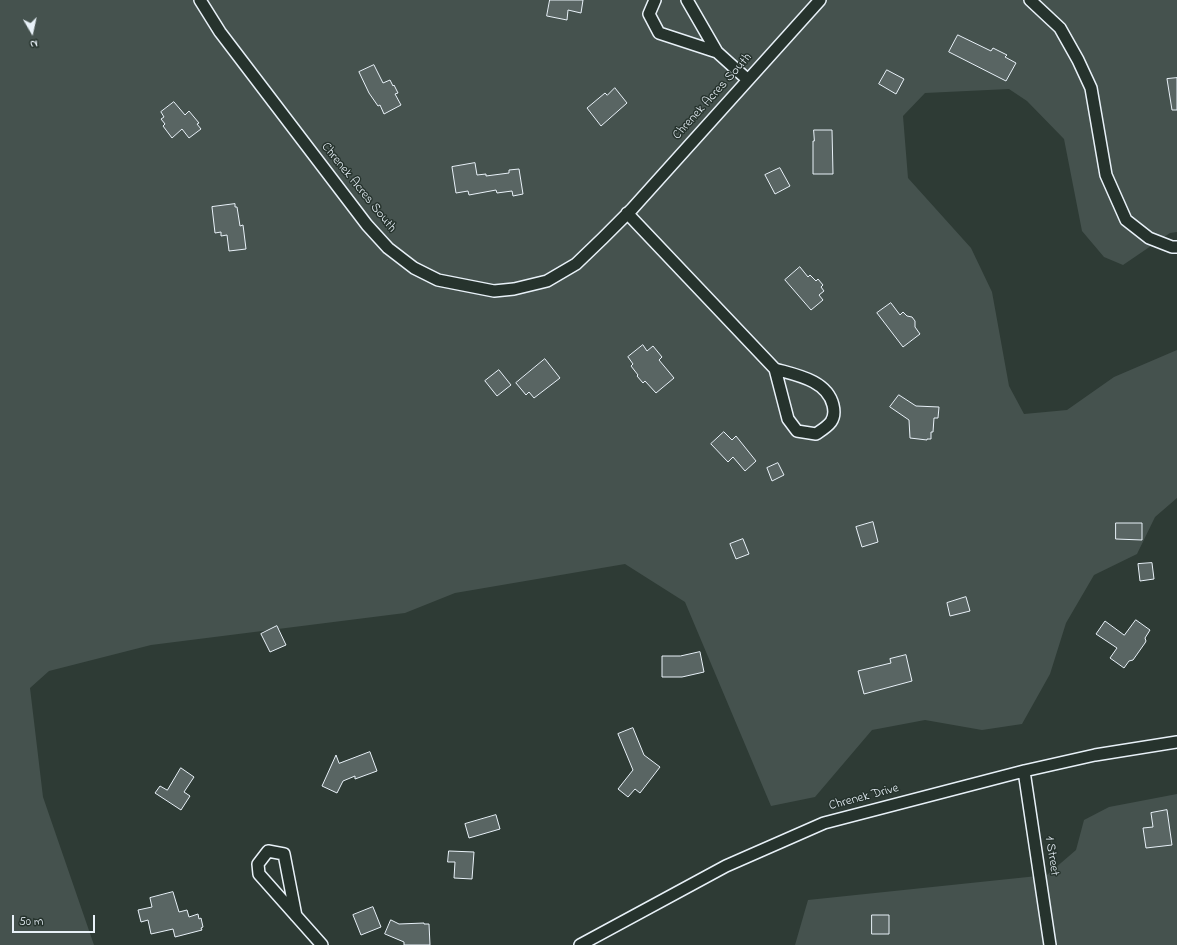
<!DOCTYPE html>
<html>
<head>
<meta charset="utf-8">
<style>
  body { margin:0 }
  #map { position:relative; width:1177px; height:945px; overflow:hidden; background:#2e3b35; font-family:"Indie Flower",sans-serif }
  canvas { display:block }
  .north { position:absolute; left:12px; top:12px; width:40px; height:40px; -webkit-text-stroke:3px #26332d; paint-order:stroke; rotate:171deg; font-size:11px; font-weight:700; line-height:16px; text-align:center; color:#e8f1f8 }
  .north::after { content:''; display:block; margin:auto; width:14px; height:18px; background:#e8f1f8; clip-path:polygon(50% 0,100% 100%,50% 72%,0 100%) }
  .scale { position:absolute; left:12px; top:915px; width:83px; height:18px; box-sizing:border-box; border:2px solid #e8f1f8; border-top:0; padding-left:5px; font-size:12px; line-height:14px; white-space:nowrap; color:#e8f1f8; -webkit-text-stroke:3px #26332d; paint-order:stroke }
</style>
</head>
<body>
<div id="map">
<canvas width="1177" height="945"></canvas>
<div class="north">N</div>
<div class="scale">50 m</div>
</div>
<script>
const g = document.querySelector('canvas').getContext('2d');
g.lineJoin = 'round';
function fill(path, color) { g.fillStyle = color; g.fill(path, 'evenodd'); }
function strokePath(path, color, width, dash) { g.strokeStyle = color; g.lineWidth = width; g.lineCap = dash ? 'butt' : 'round'; g.setLineDash(dash || []); g.stroke(path); }
function write(font, color, halo, rows, align = 'center') {
  g.font = font + ' "Indie Flower",sans-serif'; g.lineWidth = 3; g.setLineDash([]); g.textBaseline = 'middle'; g.strokeStyle = halo; g.fillStyle = color; for (const [text, x, y, turn = 0] of rows) {
    g.save(); g.translate(x, y); g.rotate((+turn || 0) * Math.PI / 180); g.textAlign = isNaN(turn) ? turn : align; if (halo) g.strokeText(text, 0, 0); g.fillText(text, 0, 0); g.restore();
  }
}
fill(new Path2D(`
  M 0,0 L 1177,0 L 1177,232 L 1170,233 L 1123,265 L 1104,257 L 1082,231 L 1064,139 L 1027,101 L 1009,89 L 925,93 L 903,116 L 908,178 L 971,248 L 992,292 L 1009,386 L 1024,414 L 1067,410 L 1114,377 L 1177,350 L 1177,498 L 1155,517 L 1137,554 L 1094,575 L 1066,623 L 1050,674 L 1022,724 L 982,730 L 925,720 L 872,730 L 815,797 L 771,806 L 685,602 L 625,564 L 455,593 L 405,613 L 151,645 L 49,671 L 30,688 L 43,797 L 94,945 L 0,945 Z
  M 1177,794 L 1177,945 L 795,945 L 808,900 L 1047,875 L 1076,850 L 1084,820 L 1109,807 Z`), '#45524e');
const building = new Path2D(`
  M 550,0 L 583,0 L 581,13 L 568,10 L 567,20 L 547,16 Z
  M 958,35 L 991,51 L 993,48 L 1007,55 L 1005,57 L 1016,63 L 1006,81 L 949,52 Z
  M 374,65 L 383,83 L 390,80 L 393,86 L 394,85 L 398,93 L 395,94 L 401,105 L 384,114 L 380,105 L 378,106 L 369,93 L 359,72 Z
  M 887,70 L 904,79 L 896,94 L 879,84 Z
  M 1177,78 L 1177,110 L 1172,110 L 1167,79 Z
  M 615,88 L 627,103 L 601,126 L 587,108 L 605,93 L 607,95 Z
  M 174,102 L 185,115 L 189,111 L 199,123 L 197,124 L 201,129 L 189,138 L 182,129 L 172,138 L 163,126 L 165,124 L 161,119 L 164,117 L 161,112 Z
  M 814,130 L 832,130 L 833,174 L 813,174 L 813,141 L 814,141 Z
  M 475,163 L 477,175 L 486,174 L 486,176 L 509,173 L 509,170 L 519,169 L 523,194 L 513,196 L 512,191 L 497,193 L 496,190 L 469,195 L 468,191 L 456,193 L 452,167 Z
  M 780,168 L 790,186 L 775,194 L 765,175 Z
  M 235,204 L 235,207 L 237,207 L 240,226 L 243,225 L 246,249 L 229,251 L 227,235 L 221,236 L 221,232 L 215,233 L 212,207 Z
  M 800,267 L 808,277 L 810,275 L 816,281 L 818,279 L 823,285 L 821,287 L 824,291 L 819,295 L 823,300 L 811,310 L 785,280 Z
  M 891,303 L 900,315 L 903,312 L 907,316 L 912,317 L 915,321 L 915,327 L 920,334 L 903,347 L 877,313 Z
  M 643,345 L 647,351 L 653,346 L 662,357 L 659,360 L 674,378 L 656,393 L 645,381 L 643,383 L 637,376 L 638,375 L 631,366 L 633,364 L 628,357 Z
  M 545,359 L 560,378 L 534,398 L 529,392 L 526,395 L 516,383 Z
  M 499,370 L 511,385 L 497,396 L 485,381 Z
  M 899,395 L 916,406 L 939,407 L 938,418 L 934,418 L 933,432 L 931,432 L 931,439 L 927,439 L 927,440 L 910,438 L 909,420 L 890,407 Z
  M 724,432 L 732,440 L 736,436 L 756,461 L 745,471 L 733,457 L 728,462 L 711,444 Z
  M 778,463 L 784,475 L 772,481 L 767,468 Z
  M 873,522 L 878,542 L 862,547 L 856,527 Z
  M 1116,523 L 1142,523 L 1142,540 L 1116,539 Z
  M 743,539 L 749,554 L 736,559 L 730,544 Z
  M 1152,563 L 1154,579 L 1140,581 L 1138,564 Z
  M 966,597 L 970,611 L 950,616 L 947,603 Z
  M 1136,620 L 1150,630 L 1145,638 L 1146,641 L 1145,643 L 1133,660 L 1129,661 L 1124,668 L 1110,658 L 1117,648 L 1096,634 L 1105,621 L 1124,635 Z
  M 277,626 L 286,645 L 270,652 L 261,634 Z
  M 700,652 L 704,672 L 682,677 L 662,677 L 662,656 L 680,656 Z
  M 906,655 L 912,681 L 864,694 L 858,671 L 891,663 L 890,659 Z
  M 633,728 L 644,755 L 660,767 L 640,793 L 635,789 L 628,797 L 618,789 L 633,770 L 618,734 Z
  M 370,752 L 377,771 L 355,779 L 355,776 L 343,781 L 337,793 L 322,786 L 336,755 L 339,763 Z
  M 181,768 L 194,777 L 184,792 L 190,796 L 181,810 L 155,793 L 160,786 L 167,790 Z
  M 1167,810 L 1172,845 L 1146,848 L 1143,828 L 1153,827 L 1151,813 Z
  M 496,815 L 500,829 L 469,838 L 465,824 Z
  M 449,851 L 474,852 L 472,879 L 454,878 L 455,862 L 448,862 Z
  M 173,892 L 179,912 L 187,910 L 189,917 L 198,914 L 199,919 L 201,918 L 203,927 L 201,928 L 202,930 L 175,937 L 173,929 L 151,934 L 148,920 L 141,922 L 138,910 L 152,907 L 150,898 Z
  M 373,907 L 381,927 L 361,935 L 353,915 Z
  M 872,915 L 889,915 L 889,934 L 872,934 Z
  M 391,920 L 399,924 L 424,923 L 424,924 L 429,924 L 430,945 L 404,945 L 404,942 L 385,934 Z`);
fill(building, '#596563');
strokePath(building, '#e8f1f8', 1);
const minor = new Path2D(`
  M 200,0 L 220,32 L 367,225 L 388,248 L 414,268 L 438,280 L 494,291 L 514,289 L 547,281 L 576,264 L 603,238 L 632,209 L 820,0
  M 655,0 L 649,14 L 659,33 L 717,52
  M 687,0 L 717,52 L 748,80
  M 1030,0 L 1060,28 L 1078,60 L 1091,88 L 1106,175 L 1126,220 L 1149,238 L 1172,247 L 1177,247
  M 627,213 L 775,369 L 788,419 L 797,431 L 816,434 C 828,426 837,421 833,405 C 827,380 796,375 775,369
  M 1024,771 L 1050,945
  M 296,916 L 284,854 L 268,851 L 258,864 L 259,874 L 322,945
  M 580,945 L 726,866 L 824,823 L 1024,771 L 1095,755 L 1177,742`);
strokePath(minor, '#e8f1f8', 14);
strokePath(minor, '#26332d', 11);
write('13px', '#e8f1f8', '#26332d', [
  ["Chrenek Acres South",713,97,-48],
  ["Chrenek Acres South",358,188,51],
  ["Chrenek Drive",864,798,-15],
  ["1 Street",1051,856,82]
]);
</script>
</body>
</html>
